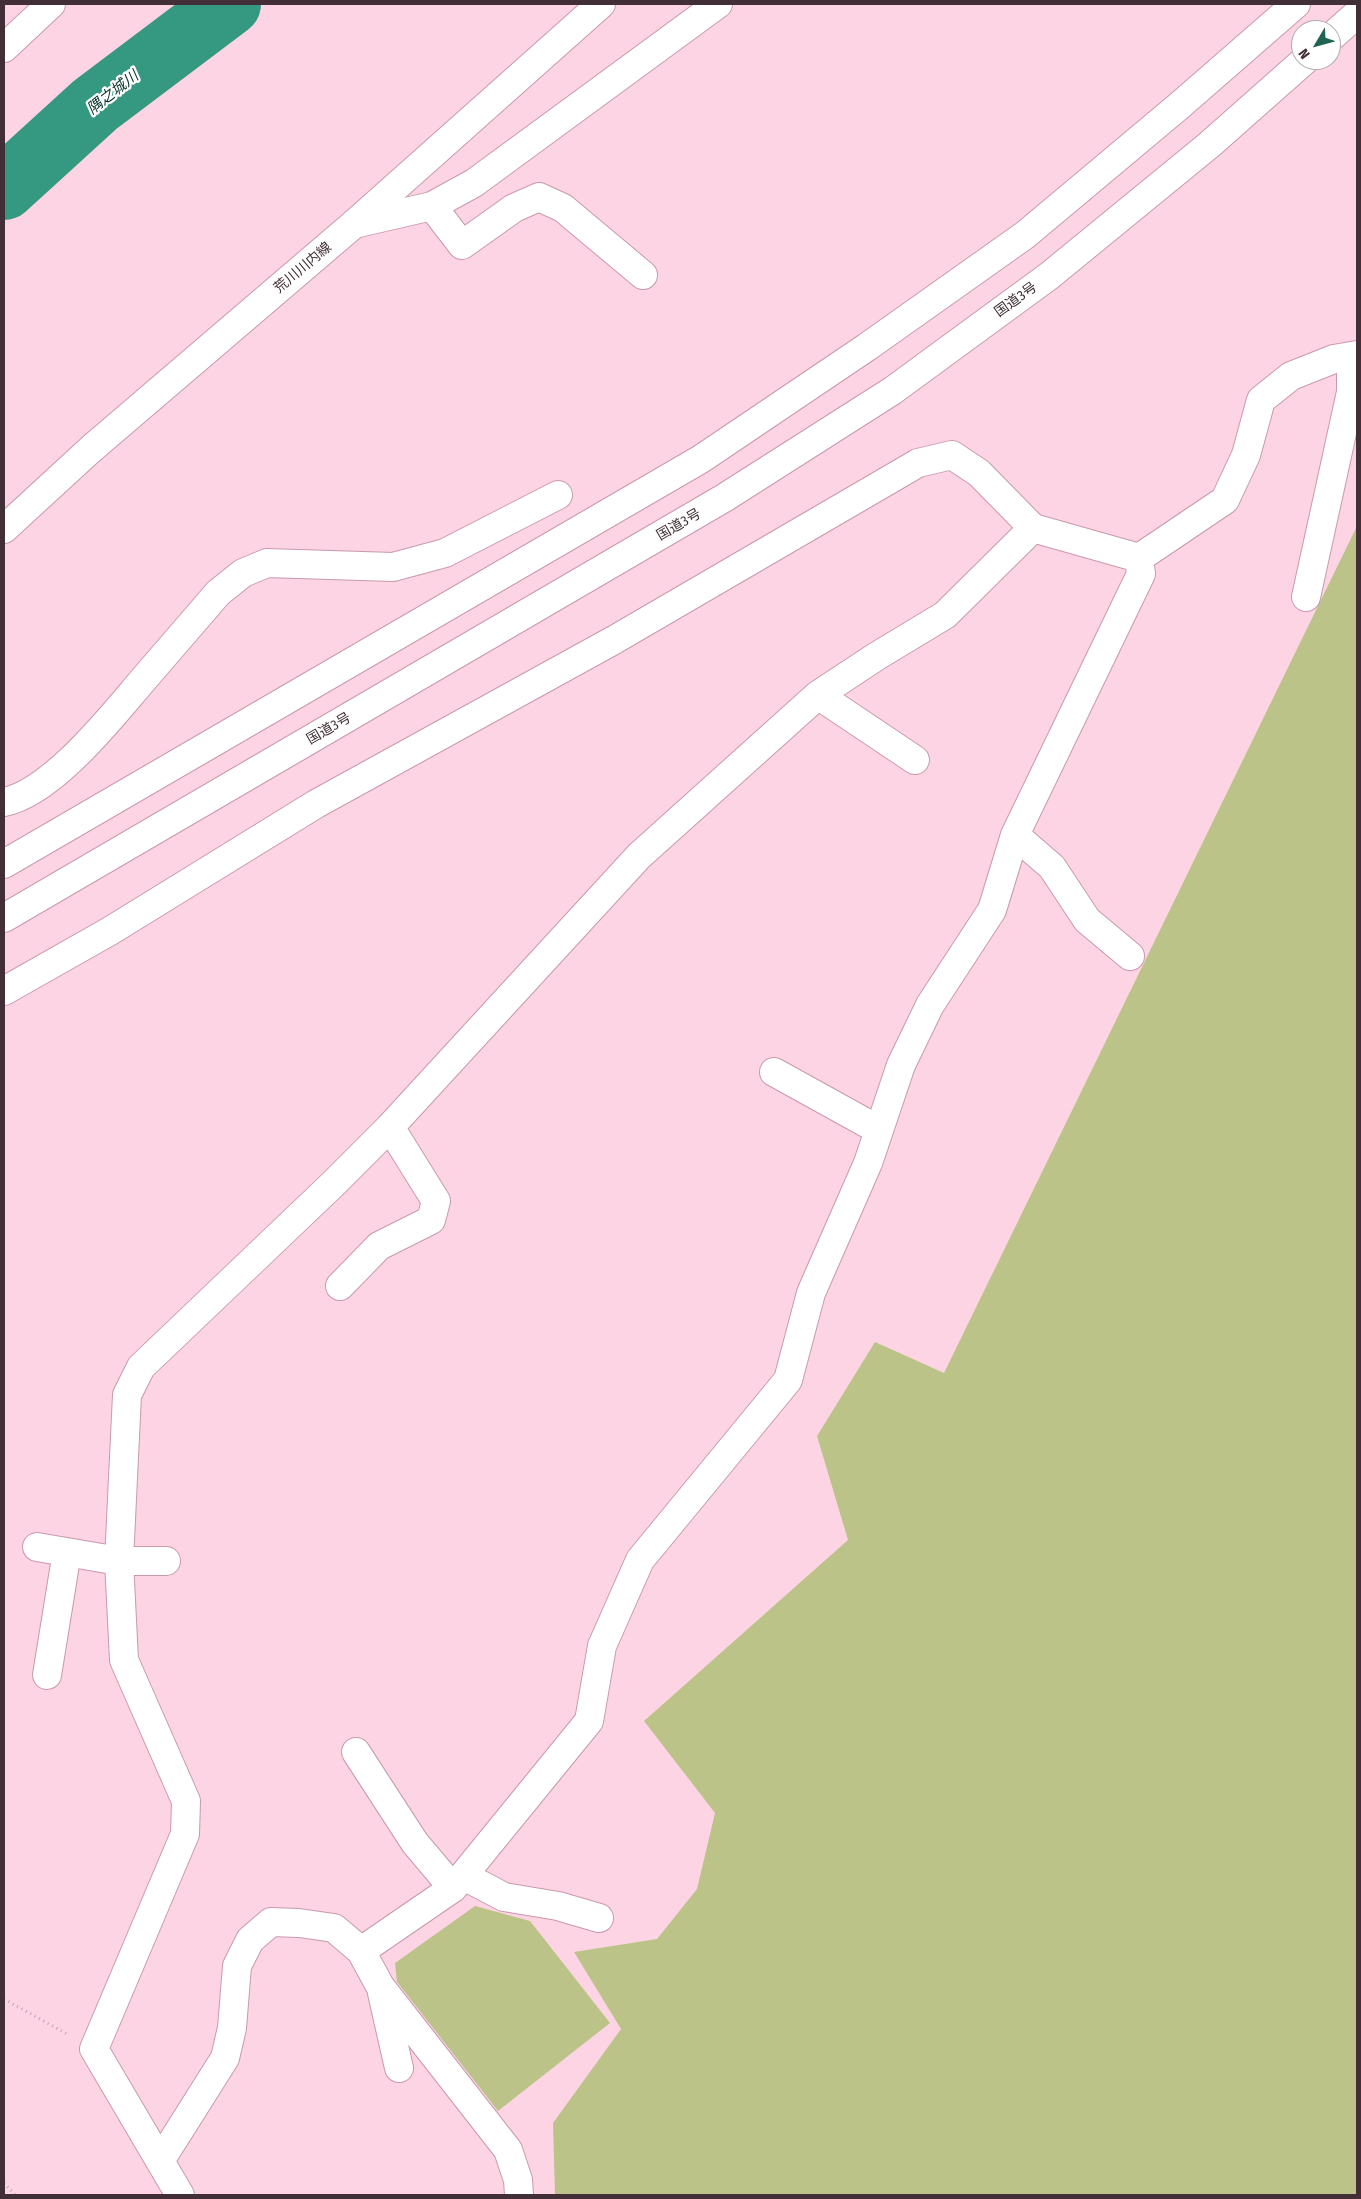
<!DOCTYPE html>
<html>
<head>
<meta charset="utf-8">
<style>
  body { margin:0 }
  #map { position:relative; width:1361px; height:2199px; overflow:hidden; background:#fdd4e3; font-family:"Fira Sans Condensed",sans-serif }
  canvas { display:block }
  .frame { position:absolute; inset:0; border:5px solid #412e36; pointer-events:none }
  .north { position:absolute; left:1291px; top:20px; width:50px; height:50px; box-sizing:border-box; background:#fff; border:1px solid #b3abaf; border-radius:50%; rotate:233deg; font-size:14px; font-weight:700; line-height:20px; text-align:center; color:#412e36 }
  .north::after { content:''; display:block; margin:auto; width:18px; height:22px; background:#206352; clip-path:polygon(50% 0,100% 100%,50% 72%,0 100%) }
</style>
</head>
<body>
<div id="map">
<canvas width="1361" height="2199"></canvas>
<div class="frame"></div>
<div class="north">N</div>
</div>
<script>
const g = document.querySelector('canvas').getContext('2d');
g.lineJoin = 'round';
function fill(path, color) { g.fillStyle = color; g.fill(path, 'evenodd'); }
function strokePath(path, color, width, dash) { g.strokeStyle = color; g.lineWidth = width; g.lineCap = dash ? 'butt' : 'round'; g.setLineDash(dash || []); g.stroke(path); }
function write(font, color, halo, rows, align = 'center') {
  g.font = font + ' "Fira Sans Condensed","Noto Sans JP",sans-serif'; g.lineWidth = 4.5; g.setLineDash([]); g.textBaseline = 'middle'; g.strokeStyle = halo; g.fillStyle = color; for (const [text, x, y, turn = 0] of rows) {
    g.save(); g.translate(x, y); g.rotate((+turn || 0) * Math.PI / 180); g.textAlign = isNaN(turn) ? turn : align; if (halo) g.strokeText(text, 0, 0); g.fillText(text, 0, 0); g.restore();
  }
}
fill(new Path2D(`
  M 1357,526 L 1357,2195 L 555,2195 L 553,2123 L 621,2029 L 574,1952 L 657,1939 L 697,1889 L 715,1813 L 644,1721 L 848,1540 L 817,1436 L 875,1342 L 944,1373 Z
  M 475,1906 L 530,1921 L 610,2023 L 498,2111 L 397,1982 L 395,1963 Z`), '#bcc389');
strokePath(new Path2D(`
  M 4,188 L 95,105 L 229,4`), '#359981', 64);
const minor = new Path2D(`
  M 4,48 L 51,4
  M 432,206 L 462,245 L 514,208 L 539,197 L 563,208 L 643,275
  M 354,224 L 432,206 L 474,183 L 718,4
  M 1306,597 L 1351,392 L 1351,356
  M 818,695 L 915,760
  M 4,802 C 52,793 112,716 143,680 C 168,651 193,622 218,593 L 243,573 L 267,563 L 393,567 L 445,553 L 558,495
  M 1015,835 L 1052,867 L 1087,920 L 1130,956
  M 4,991 L 110,931 L 316,804 L 614,640 L 918,463 L 952,455 L 979,473 L 1033,528 L 1139,558 L 1225,500 L 1246,455 L 1261,400 L 1291,376 L 1334,359 L 1357,355
  M 774,1072 L 879,1130
  M 340,1286 L 379,1246 L 431,1220 L 436,1201 L 390,1127
  M 37,1547 L 119,1561 L 166,1561
  M 47,1675 L 67,1552
  M 356,1752 L 415,1843 L 453,1888
  M 464,1876 L 504,1897 L 558,1906 L 599,1918
  M 361,1951 L 453,1888 L 589,1721 L 602,1646 L 640,1560 L 788,1380 L 811,1293 L 868,1163 L 901,1065 L 930,1005 L 992,910 L 1015,835 L 1141,574 L 1139,558
  M 382,1993 L 399,2068
  M 160,2161 L 225,2058 L 232,2028 L 237,1966 L 250,1940 L 271,1922 L 299,1923 L 334,1928 L 361,1951 L 380,1986 L 508,2150 L 518,2180 L 519,2195
  M 180,2195 L 94,2049 L 185,1834 L 186,1801 L 124,1660 L 119,1561 L 127,1395 L 141,1367 L 333,1184 L 390,1127 L 639,856 L 818,695 L 877,656 L 945,615 L 1033,528`);
const major = new Path2D(`
  M 4,529 L 91,449 L 354,224 L 601,4`);
const highway = new Path2D(`
  M 1331,37 L 1357,14
  M 4,864 L 701,459 L 867,347 L 1025,235 L 1179,106 L 1296,4
  M 4,918 L 724,498 L 892,391 L 1049,276 L 1209,145 L 1305,60`);
strokePath(minor, '#c999ac', 30);
strokePath(major, '#c999ac', 30);
strokePath(highway, '#c999ac', 30);
strokePath(new Path2D(`
  M 4,1999 L 67,2034
  M 4,2183 L 15,2195`), '#c4a2af', 3, [1, 4]);
strokePath(minor, '#fff', 28);
strokePath(major, '#fff', 28);
strokePath(highway, '#fff', 28);
write('14px', '#412e36', '#fff', [
  ["荒川川内線",303,268,-40],
  ["国道3号",1016,300,-36],
  ["国道3号",679,525,-30],
  ["国道3号",329,729,-30]
]);
write('italic 15px', '#033227', '#fff', [
  ["隅之城川",113,93,-38]
]);
</script>
</body>
</html>
